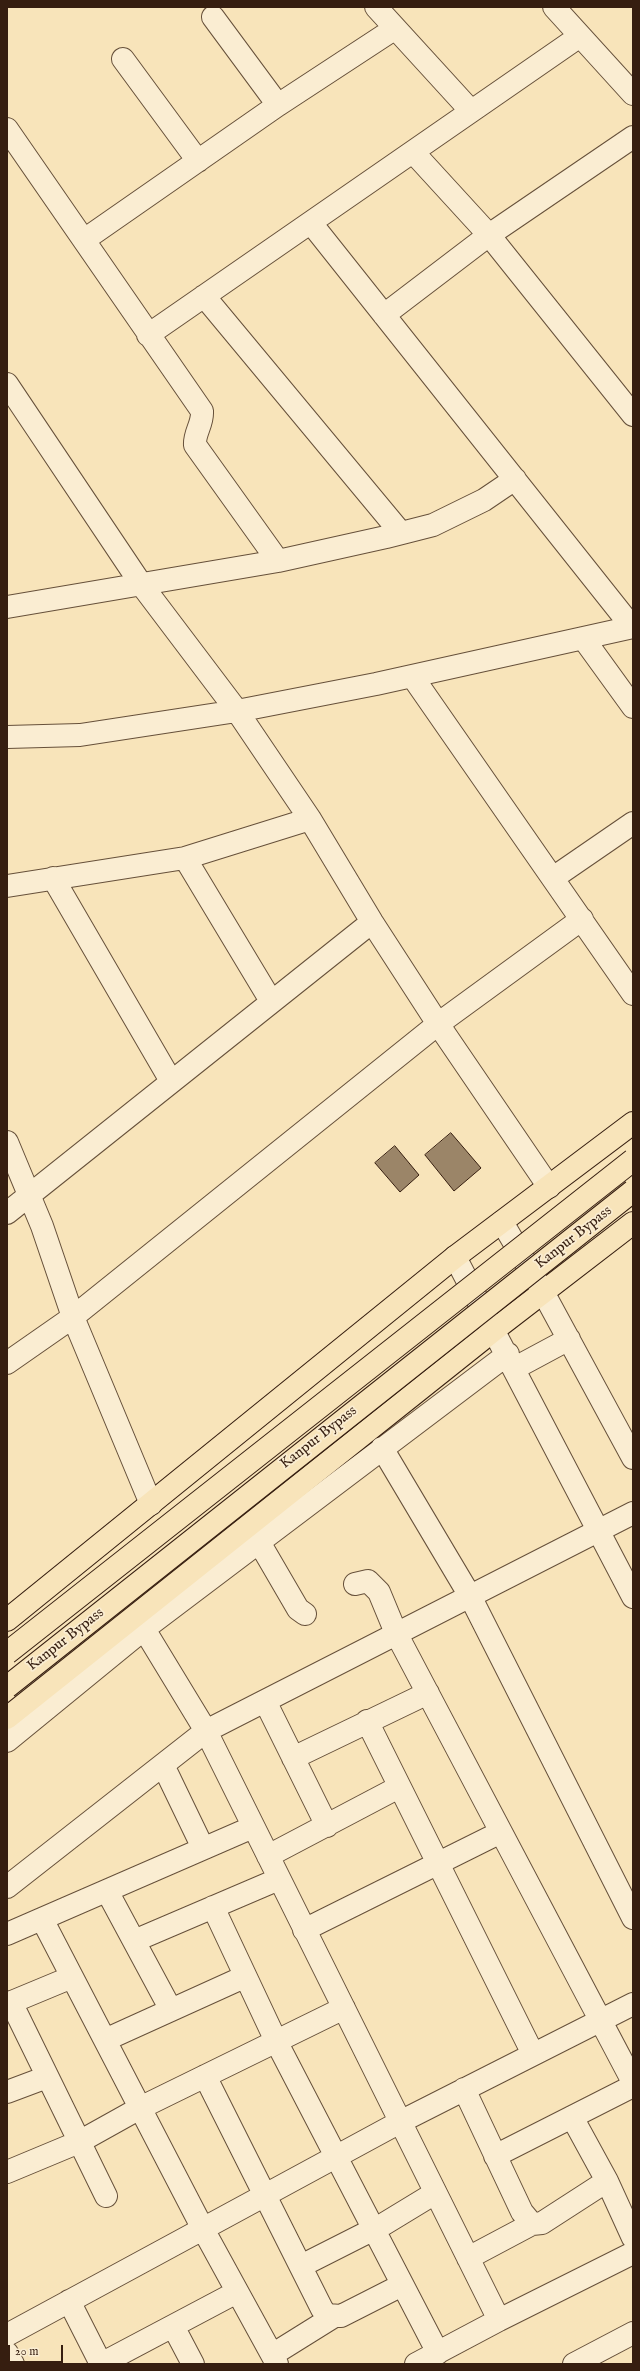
<!DOCTYPE html>
<html>
<head>
<meta charset="utf-8">
<style>
  body { margin:0 }
  #map { position:relative; width:640px; height:2371px; overflow:hidden; background:#f8e4ba; font-family:"IM FELL English",serif }
  canvas { display:block }
  .frame { position:absolute; inset:0; border:8px solid #361e10; pointer-events:none }
  .scale { position:absolute; left:8px; top:2345px; width:55px; height:18px; box-sizing:border-box; border:2px solid #361e10; border-top:0; padding-left:5px; font-size:12px; line-height:14px; white-space:nowrap; color:#361e10; -webkit-text-stroke:3px #faedd2; paint-order:stroke }
</style>
</head>
<body>
<div id="map">
<canvas width="640" height="2371"></canvas>
<div class="frame"></div>
<div class="scale">20 m</div>
</div>
<script>
const g = document.querySelector('canvas').getContext('2d');
g.lineJoin = 'round';
function fill(path, color) { g.fillStyle = color; g.fill(path, 'evenodd'); }
function strokePath(path, color, width, dash) { g.strokeStyle = color; g.lineWidth = width; g.lineCap = dash ? 'butt' : 'round'; g.setLineDash(dash || []); g.stroke(path); }
function write(font, color, halo, rows, align = 'center') {
  g.font = font + ' "IM FELL English",serif'; g.lineWidth = 3.5; g.setLineDash([]); g.textBaseline = 'middle'; g.strokeStyle = halo; g.fillStyle = color; for (const [text, x, y, turn = 0] of rows) {
    g.save(); g.translate(x, y); g.rotate((+turn || 0) * Math.PI / 180); g.textAlign = isNaN(turn) ? turn : align; if (halo) g.strokeText(text, 0, 0); g.fillText(text, 0, 0); g.restore();
  }
}
const building = new Path2D(`
  M 451,1133 L 481,1168 L 454,1191 L 425,1155 Z
  M 395,1146 L 419,1175 L 400,1192 L 375,1163 Z`);
fill(building, '#9b8568');
strokePath(building, '#361e10', 1);
const minor = new Path2D(`
  M 376,7 L 471,111
  M 554,7 L 633,94
  M 213,17 L 278,105
  M 123,59 L 198,161
  M 7,129 L 202,411 C 203,424 194,433 195,445 L 278,561
  M 413,152 L 489,235 L 633,415
  M 311,223 L 632,627
  M 84,240 L 278,105 L 394,29
  M 204,296 L 401,533
  M 384,315 L 489,235 L 633,137
  M 148,335 L 580,36
  M 7,384 L 141,584 L 237,711 L 310,819 L 372,922 L 438,1024 L 549,1187
  M 7,607 L 278,561 L 386,537 L 433,525 L 484,500 L 515,479
  M 583,638 L 633,707
  M 412,676 L 633,994
  M 7,737 L 80,735 L 237,711 L 376,684 L 633,627
  M 185,858 L 271,1001
  M 53,878 L 171,1081
  M 553,878 L 633,823
  M 7,886 L 185,858 L 310,819
  M 7,1142 L 42,1226 L 73,1317 L 151,1504
  M 7,1213 L 372,922
  M 502,1222 L 543,1292 L 633,1458
  M 455,1257 L 633,1597
  M 7,1363 L 73,1317 L 438,1024 L 582,919
  M 515,1368 L 569,1339
  M 382,1448 L 470,1596 L 633,1918
  M 259,1542 L 298,1609 L 305,1614
  M 355,1584 L 368,1581 L 379,1592 L 396,1633 L 633,2082
  M 144,1629 L 206,1731 L 499,2320
  M 265,1701 L 327,1826
  M 367,1721 L 533,2054
  M 7,1741 L 144,1629 L 508,1354
  M 293,1758 L 428,1693
  M 163,1765 L 203,1848
  M 268,1856 L 399,1787
  M 7,1887 L 206,1731 L 633,1513
  M 107,1891 L 171,2010
  M 213,1907 L 276,2041 L 438,2353
  M 42,1919 L 203,2229 L 277,2364
  M 304,1930 L 501,1832
  M 7,1934 L 253,1827
  M 134,1941 L 279,1879
  M 11,2002 L 106,2196
  M 7,2004 L 72,1977
  M 105,2040 L 244,1977
  M 205,2076 L 322,2309 L 327,2315 L 341,2316 L 402,2285
  M 464,2089 L 522,2212 L 532,2224 L 542,2223 L 607,2181
  M 7,2092 L 47,2077
  M 572,2117 L 607,2181 L 633,2238
  M 495,2156 L 633,2086
  M 7,2172 L 79,2142 L 140,2108 L 344,2008
  M 468,2258 L 532,2224
  M 301,2266 L 384,2224 L 435,2193
  M 69,2301 L 101,2364
  M 173,2326 L 193,2364
  M 7,2335 L 400,2122 L 633,2004
  M 7,2353 L 13,2364
  M 272,2355 L 333,2317
  M 101,2364 L 237,2292
  M 416,2364 L 499,2320 L 633,2253
  M 574,2364 L 633,2333`);
const major = new Path2D(`
  M 7,1620 L 455,1257 L 633,1123
  M 7,1718 L 494,1330 L 633,1223`);
strokePath(minor, '#66503a', 24);
strokePath(major, '#361e10', 24);
strokePath(minor, '#faedd2', 22);
strokePath(major, '#f8e4ba', 22);
const highwayBridge = new Path2D(`
  M 7,1653 L 633,1160
  M 7,1687 L 633,1191`);
strokePath(highwayBridge, '#361e10', 24, []);
strokePath(highwayBridge, '#f8e4ba', 22);
write('15px', '#361e10', '#faedd2', [
  ["Kanpur Bypass",574,1238,-38],
  ["Kanpur Bypass",319,1438,-38],
  ["Kanpur Bypass",66,1640,-38]
]);
</script>
</body>
</html>
